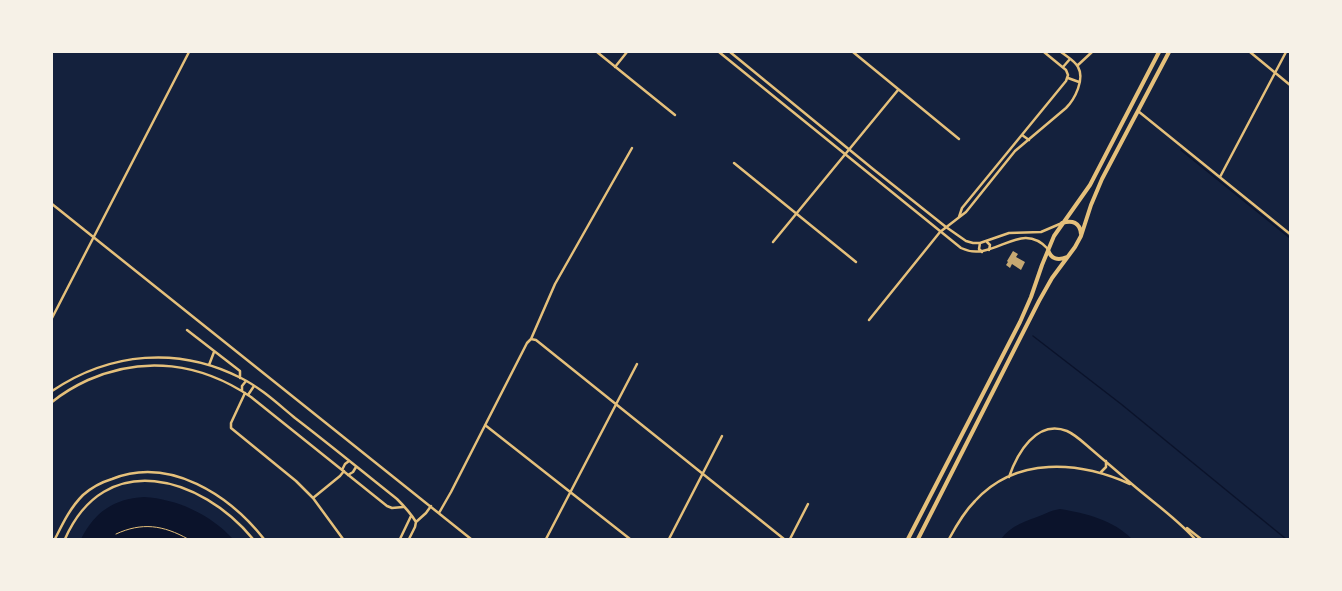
<!DOCTYPE html>
<html>
<head>
<meta charset="utf-8">
<style>
  body { margin:0 }
  #map { position:relative; width:1342px; height:591px; overflow:hidden; background:#14213d; font-family:"Noto Sans",sans-serif }
  canvas { display:block }
  .frame { position:absolute; inset:0; border:53px solid #f6f1e7; pointer-events:none }
</style>
</head>
<body>
<div id="map">
<canvas width="1342" height="591"></canvas>
<div class="frame"></div>
</div>
<script>
const g = document.querySelector('canvas').getContext('2d');
g.lineJoin = 'round';
function fill(path, color) { g.fillStyle = color; g.fill(path, 'evenodd'); }
function strokePath(path, color, width, dash) { g.strokeStyle = color; g.lineWidth = width; g.lineCap = dash ? 'butt' : 'round'; g.setLineDash(dash || []); g.stroke(path); }
fill(new Path2D(`
  M 144,497 C 177,499 210,514 233,539 L 81,539 C 95,512 113,499 144,497 Z
  M 1060,509 C 1086,513 1113,520 1132,539 L 1001,539 C 1011,525 1027,521 1042,515 C 1049,512 1053,510 1060,509 Z`), '#0b132b');
strokePath(new Path2D(`
  M 1181,150 L 1290,238
  M 1033,336 L 1121,404 L 1286,539`), '#0b132b', 1.5);
fill(new Path2D(`
  M 1013,251 L 1018,254 L 1016,257 L 1025,262 L 1021,270 L 1012,264 L 1010,268 L 1006,265 L 1008,262 L 1007,261 Z`), '#c6a872');
strokePath(new Path2D(`
  M 116,534 C 142,522 163,525 188,539`), '#e5c07b', 1);
strokePath(new Path2D(`
  M 597,52 L 675,115
  M 719,52 L 961,248 C 994,264 1020,218 1048,249
  M 730,52 L 873,169 L 946,227 L 966,241 L 973,243 L 980,243 L 1009,233 L 1041,232 L 1062,223
  M 853,52 L 959,139
  M 1250,52 L 1290,85
  M 1078,65 L 1092,52
  M 615,67 L 627,52
  M 1063,67 L 1070,59
  M 1068,78 L 1079,82
  M 1138,111 L 1290,234
  M 1022,135 L 1029,140
  M 734,163 L 856,262
  M 1220,177 L 1286,52
  M 52,204 L 471,539
  M 959,217 L 962,208 L 1066,81 L 1068,75 L 1066,70 L 1044,52
  M 773,242 L 898,90
  M 987,242 L 990,245 L 989,250
  M 980,243 L 979,249 L 982,252
  M 52,318 L 189,52
  M 869,320 L 940,232 L 966,212 L 1015,151 L 1066,108 C 1075,99 1085,79 1078,67 C 1075,61 1066,56 1061,52
  M 187,330 L 240,371 L 240,378
  M 531,339 L 536,340 L 784,539
  M 209,365 L 214,352
  M 52,391 C 110,352 179,346 241,378 C 261,388 278,404 295,418 C 329,444 363,472 397,499 C 405,507 410,512 416,522 L 415,527 L 409,539
  M 242,391 L 242,386 L 246,381
  M 245,393 L 231,423 L 231,428 L 296,481 L 313,498 L 343,539
  M 248,395 L 254,386
  M 52,402 C 63,393 75,386 88,380 C 144,355 201,363 251,397 L 387,506 L 392,508 L 403,507
  M 485,425 L 630,539
  M 342,470 L 345,464 L 349,461
  M 1101,472 L 1106,467 L 1106,461
  M 348,475 L 353,472 L 356,467
  M 1009,477 C 1017,454 1036,419 1067,431 C 1076,435 1084,443 1091,449 C 1105,461 1119,473 1133,485 C 1154,503 1176,518 1195,539
  M 313,498 L 340,476 L 344,471
  M 439,513 L 451,492 L 527,343 L 531,339 L 555,284 L 632,148
  M 416,522 L 426,513 L 431,506
  M 1187,528 L 1201,539
  M 55,539 C 63,523 70,508 83,495 C 91,488 102,482 112,479 C 170,456 229,495 264,539
  M 65,539 C 105,448 201,476 253,539
  M 400,539 L 411,516
  M 546,539 L 637,364
  M 669,539 L 722,436
  M 790,539 L 808,504
  M 949,539 C 956,526 964,512 975,501 C 1016,456 1079,461 1130,484`), '#e5c07b', 2.5);
strokePath(new Path2D(`
  M 1062,223 C 1072,220 1080,222 1081,234
  M 1048,250 C 1051,259 1058,261 1067,257
  M 908,539 L 1020,322 L 1031,297 L 1042,265 L 1054,236 L 1090,185 L 1159,52
  M 918,539 L 1039,301 L 1052,278 L 1075,247 L 1081,236 L 1091,205 L 1102,179 L 1169,52`), '#e5c07b', 4);
</script>
</body>
</html>
